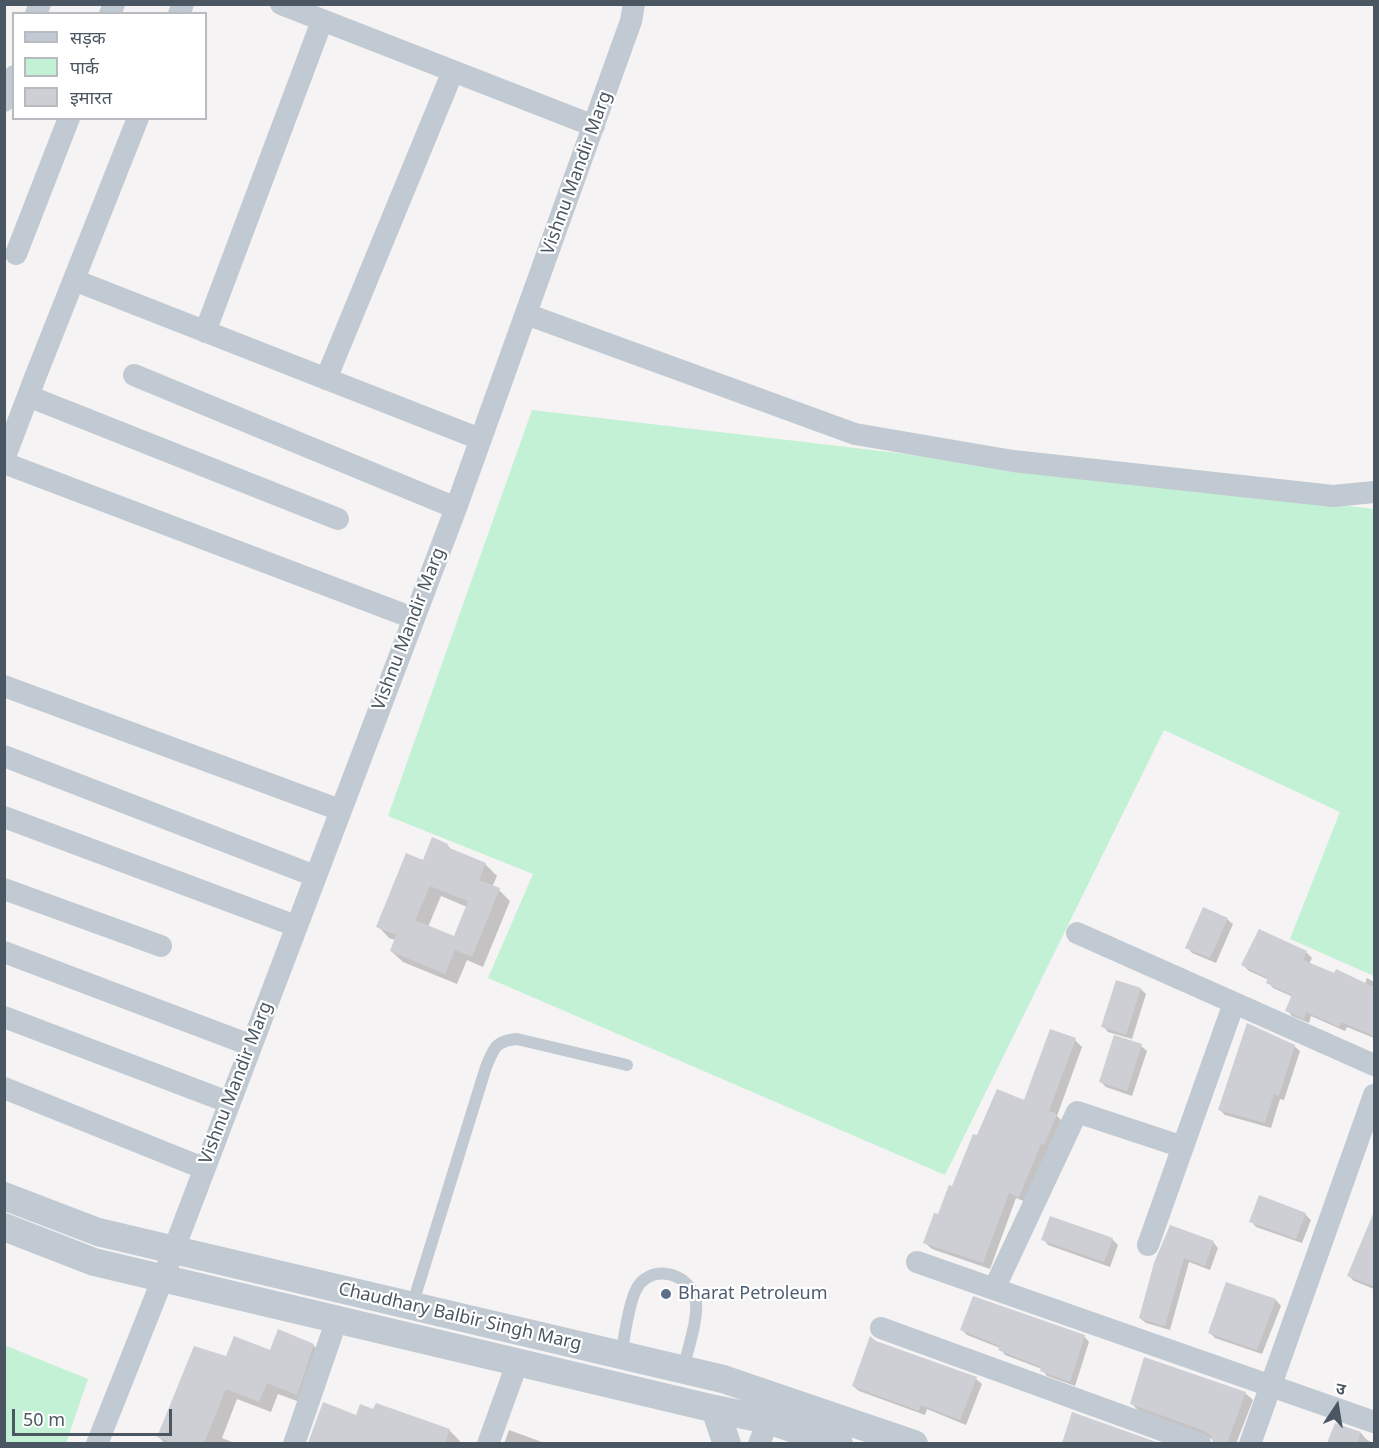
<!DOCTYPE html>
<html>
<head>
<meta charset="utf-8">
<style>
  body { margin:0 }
  #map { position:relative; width:1379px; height:1448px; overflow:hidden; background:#f5f3f3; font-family:"Noto Sans","Noto Sans Devanagari",sans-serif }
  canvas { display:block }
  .frame { position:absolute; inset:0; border:6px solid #4a5661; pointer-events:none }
  .legend { position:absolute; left:12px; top:12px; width:195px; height:108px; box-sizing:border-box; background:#fff; border:2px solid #b7bbc0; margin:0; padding:8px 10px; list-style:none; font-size:18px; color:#4a5661 }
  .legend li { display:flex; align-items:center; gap:12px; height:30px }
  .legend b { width:30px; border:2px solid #b7bbc0 }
  .north { position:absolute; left:1307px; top:1376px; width:60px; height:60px; -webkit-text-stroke:4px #fff; paint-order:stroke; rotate:12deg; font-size:16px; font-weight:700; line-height:24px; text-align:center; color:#4a5661 }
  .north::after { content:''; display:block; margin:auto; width:21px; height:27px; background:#4a5661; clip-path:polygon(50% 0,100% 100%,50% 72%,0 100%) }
  .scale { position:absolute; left:12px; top:1409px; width:160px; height:27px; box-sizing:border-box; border:3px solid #4a5661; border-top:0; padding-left:8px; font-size:18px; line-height:21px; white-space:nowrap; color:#4a5661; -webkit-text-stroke:4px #fff; paint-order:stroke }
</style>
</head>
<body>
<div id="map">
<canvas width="1379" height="1448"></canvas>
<div class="frame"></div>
<ul class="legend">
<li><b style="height:8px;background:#c1cad2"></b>सड़क</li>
<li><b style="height:16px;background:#c3f1d5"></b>पार्क</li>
<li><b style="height:16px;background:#cdcfd5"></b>इमारत</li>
</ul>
<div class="north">उ</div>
<div class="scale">50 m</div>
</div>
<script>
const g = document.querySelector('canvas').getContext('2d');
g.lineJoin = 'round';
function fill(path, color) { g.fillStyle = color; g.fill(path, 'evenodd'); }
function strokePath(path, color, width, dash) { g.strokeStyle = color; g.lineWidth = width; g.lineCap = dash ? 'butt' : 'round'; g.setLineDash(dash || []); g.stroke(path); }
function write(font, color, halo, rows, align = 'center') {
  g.font = font + ' "Noto Sans",sans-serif'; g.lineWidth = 4.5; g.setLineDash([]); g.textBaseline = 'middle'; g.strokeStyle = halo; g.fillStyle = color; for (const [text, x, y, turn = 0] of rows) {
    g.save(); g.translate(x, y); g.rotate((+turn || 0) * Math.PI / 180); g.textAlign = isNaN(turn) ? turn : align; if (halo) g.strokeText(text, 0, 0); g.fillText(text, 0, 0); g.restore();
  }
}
fill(new Path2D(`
  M 532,410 L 1374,509 L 1374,976 L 1290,939 L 1340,812 L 1164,730 L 945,1175 L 488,978 L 533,874 L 388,816 Z
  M 4,1345 L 88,1379 L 66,1443 L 5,1443 Z`), '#c3f1d5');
fill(new Path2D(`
  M 447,845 L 454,852 L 485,864 L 497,876 L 492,887 L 499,890 L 510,901 L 483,967 L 467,960 L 457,984 L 403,962 L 391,951 L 396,940 L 389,938 L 378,926 L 424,862 ZM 441,896 L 467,907 L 455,938 L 428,927 Z
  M 1227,919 L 1233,924 L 1216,963 L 1192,953 L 1187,947 Z
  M 1306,952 L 1312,958 L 1309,964 L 1365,984 L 1367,978 L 1374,982 L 1374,1038 L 1347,1027 L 1345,1031 L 1311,1016 L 1309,1023 L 1292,1016 L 1287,1010 L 1293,997 L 1273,988 L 1268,982 L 1269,980 L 1249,971 L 1243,965 Z
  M 1141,989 L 1146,994 L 1132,1039 L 1108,1032 L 1103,1026 Z
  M 1051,1031 L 1075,1040 L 1082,1047 L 1057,1116 L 1063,1122 L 1026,1202 L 1016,1198 L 990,1269 L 932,1249 L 925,1243 L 978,1137 L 1024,1102 Z
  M 1141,1046 L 1147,1051 L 1132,1096 L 1106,1087 L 1101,1082 Z
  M 1294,1046 L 1300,1051 L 1284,1100 L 1280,1099 L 1271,1128 L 1225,1115 L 1219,1109 Z
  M 1305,1214 L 1311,1220 L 1302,1243 L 1256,1227 L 1251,1221 Z
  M 1370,1225 L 1374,1227 L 1374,1289 L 1354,1281 L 1349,1276 Z
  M 1043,1239 L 1112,1239 L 1118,1245 L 1110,1267 L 1048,1245 Z
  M 1213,1242 L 1218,1248 L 1210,1270 L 1189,1262 L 1170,1330 L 1146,1323 L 1140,1318 L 1155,1264 Z
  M 1276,1300 L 1281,1306 L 1262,1354 L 1215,1338 L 1210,1333 Z
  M 962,1330 L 1084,1336 L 1089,1342 L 1075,1386 L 1047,1376 L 1042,1369 L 1005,1355 L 1000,1348 L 967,1335 Z
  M 876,1342 L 976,1379 L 982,1384 L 966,1425 L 927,1409 L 925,1415 L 859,1391 L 853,1386 Z
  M 313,1345 L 325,1356 L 308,1405 L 278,1394 L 271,1412 L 237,1399 L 222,1438 L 237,1444 L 165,1444 L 159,1437 L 227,1358 Z
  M 1245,1393 L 1253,1400 L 1236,1444 L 1215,1444 L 1214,1440 L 1139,1411 L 1132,1404 Z
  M 323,1404 L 357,1417 L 449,1430 L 460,1441 L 459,1444 L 310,1444 Z
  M 1073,1414 L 1155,1444 L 1063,1444 Z
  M 1336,1425 L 1361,1433 L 1366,1439 L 1374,1444 L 1329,1444 Z
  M 509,1430 L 542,1442 L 543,1444 L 504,1444 Z`), '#0003');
fill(new Path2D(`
  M 432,837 L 448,844 L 447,847 L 486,863 L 479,880 L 500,888 L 472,957 L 455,950 L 445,974 L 390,951 L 396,935 L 376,927 L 406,853 L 423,860 ZM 430,886 L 468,901 L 454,936 L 415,920 Z
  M 1203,907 L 1228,918 L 1210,958 L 1185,948 Z
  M 1259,929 L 1307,951 L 1303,960 L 1334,973 L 1336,969 L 1374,987 L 1374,1036 L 1341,1022 L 1339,1027 L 1306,1012 L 1304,1019 L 1285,1011 L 1292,995 L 1266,983 L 1268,978 L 1241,965 Z
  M 1116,980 L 1141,988 L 1126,1035 L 1101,1027 Z
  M 1247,1023 L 1295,1045 L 1279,1096 L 1274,1094 L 1265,1123 L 1218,1110 Z
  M 1050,1029 L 1076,1038 L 1049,1111 L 1057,1114 L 1044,1145 L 1041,1144 L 1019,1197 L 1009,1193 L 983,1263 L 923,1243 L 934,1213 L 938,1214 L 949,1185 L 952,1186 L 973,1134 L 977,1135 L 997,1089 L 1024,1100 Z
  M 1114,1035 L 1142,1044 L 1127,1091 L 1099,1082 Z
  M 1259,1195 L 1306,1213 L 1296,1239 L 1249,1222 Z
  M 1373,1214 L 1374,1214 L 1374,1286 L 1347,1276 Z
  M 1050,1216 L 1113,1238 L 1104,1262 L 1041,1240 Z
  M 1170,1225 L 1214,1241 L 1205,1266 L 1184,1258 L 1165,1326 L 1139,1318 L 1154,1263 Z
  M 1226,1282 L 1276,1299 L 1257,1350 L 1208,1333 Z
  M 973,1296 L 1085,1335 L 1070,1382 L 1040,1371 L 1041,1367 L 998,1350 L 1000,1346 L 960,1330 Z
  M 278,1329 L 314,1344 L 297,1395 L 267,1383 L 259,1402 L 226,1389 L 204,1443 L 173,1443 L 157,1437 L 194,1346 L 226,1356 L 234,1336 L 270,1350 Z
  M 870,1336 L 876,1341 L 977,1377 L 960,1420 L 921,1405 L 919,1411 L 852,1386 Z
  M 1144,1357 L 1246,1392 L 1227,1443 L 1213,1443 L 1211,1436 L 1205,1431 L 1130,1404 Z
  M 323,1402 L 356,1415 L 360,1404 L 373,1409 L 376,1403 L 450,1429 L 445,1443 L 308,1443 Z
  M 1072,1412 L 1159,1443 L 1062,1443 Z
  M 1335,1423 L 1361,1432 L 1357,1443 L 1327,1443 Z`), '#cdcfd5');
strokePath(new Path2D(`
  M 412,1306 L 486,1067 C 494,1048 495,1041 517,1039 L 627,1065
  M 621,1356 C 625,1335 627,1311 635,1292 C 647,1262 691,1271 696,1302 C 698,1321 687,1351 683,1370`), '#c1cad2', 12);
strokePath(new Path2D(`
  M 281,4 L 594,126
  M 36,14 L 40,4
  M 110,14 L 114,4
  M 179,14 L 183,4
  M 4,101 L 14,76
  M 16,254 L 69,118
  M 74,280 L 480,439
  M 526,314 L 855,434 L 1013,461 L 1333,496 L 1374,492
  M 205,332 L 322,21
  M 134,375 L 456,508
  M 326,379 L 453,71
  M 28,396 L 338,519
  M 4,459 L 36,375 L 138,118
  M 4,463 L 413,618
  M 4,686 L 340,810
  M 4,756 L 315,876
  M 4,817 L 296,926
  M 4,889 L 161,946
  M 1077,933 L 1374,1065
  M 4,952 L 250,1045
  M 4,1017 L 228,1102
  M 4,1088 L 203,1168
  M 1148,1245 L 1234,1003
  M 917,1262 L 1374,1422
  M 994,1289 L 1077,1112 L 1183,1147
  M 881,1328 L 1200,1444
  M 97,1444 L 163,1278 L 456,508 L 631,21 L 634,4
  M 294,1444 L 337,1319
  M 488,1444 L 518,1361
  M 759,1444 L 774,1406
  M 1250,1444 L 1374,1095`), '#c1cad2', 22);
strokePath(new Path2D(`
  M 4,1196 L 98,1232 L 723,1379 L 914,1444
  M 4,1227 L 94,1262 L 715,1409 L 768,1420 L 839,1444
  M 715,1409 L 727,1444`), '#c1cad2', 28);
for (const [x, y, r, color] of [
  [666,1294,6,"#5c6f8a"]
]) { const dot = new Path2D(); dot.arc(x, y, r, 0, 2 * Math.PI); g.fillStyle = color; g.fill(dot); strokePath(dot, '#fff', 2); }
write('18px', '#4a5661', '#fff', [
  ["Vishnu Mandir Marg",577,173,-70],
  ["Vishnu Mandir Marg",409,629,-69],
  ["Vishnu Mandir Marg",236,1083,-69],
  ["Chaudhary Balbir Singh Marg",460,1317,13]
]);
write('18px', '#4e5e75', '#fff', [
  ["Bharat Petroleum",678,1294]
], 'left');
</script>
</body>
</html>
